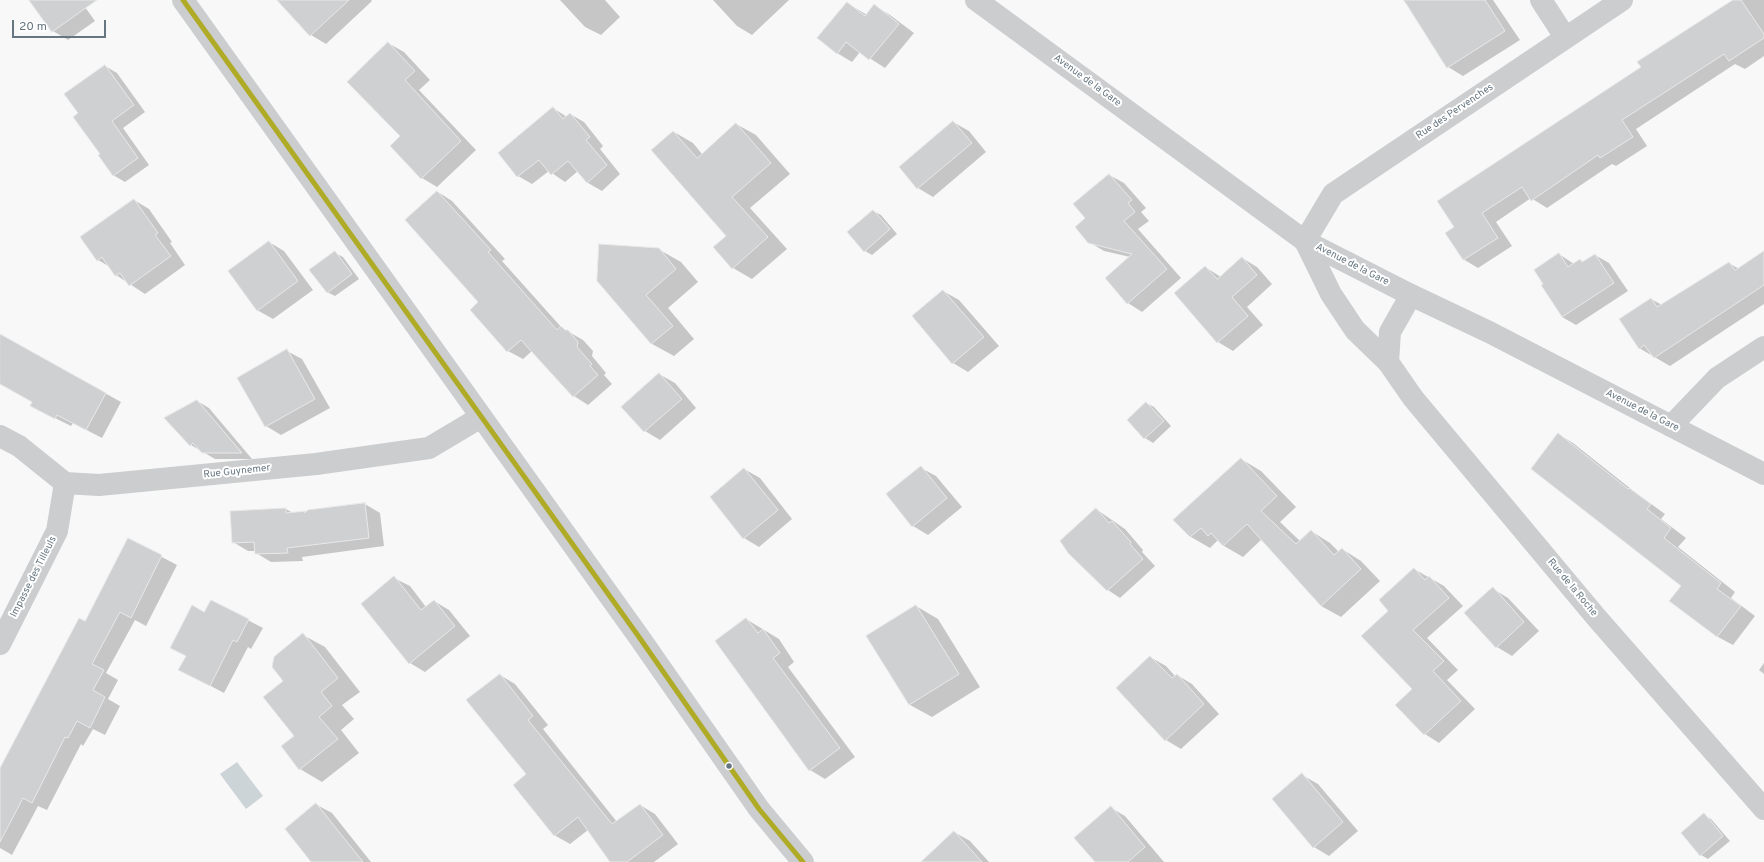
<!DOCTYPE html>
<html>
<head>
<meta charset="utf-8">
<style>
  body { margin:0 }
  #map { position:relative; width:1764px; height:862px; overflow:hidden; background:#f8f8f8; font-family:Overpass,sans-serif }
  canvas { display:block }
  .scale { position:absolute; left:12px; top:20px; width:94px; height:18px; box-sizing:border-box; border:2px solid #667680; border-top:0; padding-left:5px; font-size:12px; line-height:14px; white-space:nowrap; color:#667680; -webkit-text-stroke:3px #fff; paint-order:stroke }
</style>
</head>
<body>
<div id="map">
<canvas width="1764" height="862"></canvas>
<div class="scale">20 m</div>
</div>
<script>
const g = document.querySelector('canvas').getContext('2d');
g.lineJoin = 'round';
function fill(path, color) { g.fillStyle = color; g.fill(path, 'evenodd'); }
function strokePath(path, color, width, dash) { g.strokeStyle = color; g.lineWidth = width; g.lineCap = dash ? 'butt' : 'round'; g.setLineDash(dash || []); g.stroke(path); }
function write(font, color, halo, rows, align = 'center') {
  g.font = font + ' Overpass,sans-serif'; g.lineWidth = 4; g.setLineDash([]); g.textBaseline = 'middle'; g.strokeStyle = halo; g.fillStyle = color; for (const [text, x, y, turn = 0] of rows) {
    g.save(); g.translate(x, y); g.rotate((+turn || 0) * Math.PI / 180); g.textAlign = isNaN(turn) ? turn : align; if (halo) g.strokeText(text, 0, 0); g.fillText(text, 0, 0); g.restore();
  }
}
fill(new Path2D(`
  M 237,762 L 263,796 L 246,809 L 220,774 Z`), '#cdd4d7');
fill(new Path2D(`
  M 31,0 L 80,0 L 95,21 L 68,40 L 53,31 Z
  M 282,0 L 371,0 L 372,1 L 326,44 L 311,35 Z
  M 560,0 L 605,0 L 620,17 L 601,35 L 585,27 Z
  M 713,0 L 789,0 L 752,35 L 737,26 Z
  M 1403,0 L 1493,0 L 1520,40 L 1463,76 L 1448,67 L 1408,5 Z
  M 1734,0 L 1764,0 L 1764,56 L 1745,69 L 1735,64 L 1636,129 L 1647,146 L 1616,166 L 1612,164 L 1547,208 L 1531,198 L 1496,222 L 1512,246 L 1478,268 L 1463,259 L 1447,233 L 1642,67 Z
  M 847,3 L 867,15 L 875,6 L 890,15 L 914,33 L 885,68 L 860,52 L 852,62 L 837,53 Z
  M 388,43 L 404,52 L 430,80 L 419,90 L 476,150 L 437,187 L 422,178 L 401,136 Z
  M 105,66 L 117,73 L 145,112 L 123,128 L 149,165 L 125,182 L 113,175 L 80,113 Z
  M 553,108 L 567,117 L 570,114 L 584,122 L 603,146 L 600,149 L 620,174 L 602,191 L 588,183 L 578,171 L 565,182 L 549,171 L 532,184 L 518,176 Z
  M 953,122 L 969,131 L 986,152 L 933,197 L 918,188 Z
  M 736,124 L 756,135 L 790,174 L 750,208 L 787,249 L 752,279 L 733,268 L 728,236 L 674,132 L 693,143 L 702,154 Z
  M 1109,175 L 1124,183 L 1146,208 L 1141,212 L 1149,221 L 1138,229 L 1181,278 L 1142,312 L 1128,303 L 1106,278 L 1130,257 L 1104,251 L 1089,242 L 1087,218 Z
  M 438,192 L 452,201 L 505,259 L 502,261 L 562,328 L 583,340 L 593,351 L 592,356 L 606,373 L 604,375 L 612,384 L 588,405 L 574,396 L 532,351 L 523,359 L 508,351 L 480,302 Z
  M 134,200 L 149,209 L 172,242 L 170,243 L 185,265 L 145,294 L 116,275 L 110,267 L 98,260 Z
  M 873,211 L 881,215 L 897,234 L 872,255 L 865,251 Z
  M 269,242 L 284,251 L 313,290 L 273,319 L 257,310 Z
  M 658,249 L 681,262 L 698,282 L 668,308 L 694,339 L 674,356 L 652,344 L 598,281 Z
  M 1764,252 L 1764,304 L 1670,366 L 1639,348 L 1651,299 L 1662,305 L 1729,263 L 1739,269 Z
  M 335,253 L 343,257 L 359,279 L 335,296 L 327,292 Z
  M 1559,254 L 1574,264 L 1581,260 L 1584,263 L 1595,255 L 1609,263 L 1628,291 L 1576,325 L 1562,317 Z
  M 1242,258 L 1257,267 L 1272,284 L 1247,307 L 1263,325 L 1233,351 L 1218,342 L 1205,267 L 1221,277 Z
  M 943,291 L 959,300 L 999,346 L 968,372 L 953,363 Z
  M 0,335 L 121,402 L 102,438 L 73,423 L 71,426 L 47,414 L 33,402 L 0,384 Z
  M 287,351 L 302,359 L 330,408 L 281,435 L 266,426 Z
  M 659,374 L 675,383 L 696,408 L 660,440 L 645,431 Z
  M 197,401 L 209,408 L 252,459 L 215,459 L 191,445 Z
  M 1146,403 L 1154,407 L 1171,426 L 1153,443 L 1145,438 L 1129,420 Z
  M 1558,434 L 1573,443 L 1636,493 L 1665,514 L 1661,519 L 1686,538 L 1678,547 L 1735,592 L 1731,598 L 1755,616 L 1733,645 L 1718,637 L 1671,601 L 1682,586 Z
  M 1241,459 L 1261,471 L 1296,507 L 1280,522 L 1300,541 L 1311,531 L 1330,543 L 1339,552 L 1342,549 L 1361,561 L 1380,581 L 1341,617 L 1321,606 L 1262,539 L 1243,557 L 1224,546 L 1218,540 L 1210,548 L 1191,537 L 1175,520 Z
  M 921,468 L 936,476 L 962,507 L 928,535 L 913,526 Z
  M 744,469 L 760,478 L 792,519 L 759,547 L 744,538 Z
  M 365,504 L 380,513 L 384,546 L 302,557 L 303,561 L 271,562 L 256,553 L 256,551 L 248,551 L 233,542 L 286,509 L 293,513 L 307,513 Z
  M 1096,509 L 1125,529 L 1143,550 L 1142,552 L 1155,566 L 1120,598 L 1108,590 L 1069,552 Z
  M 128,539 L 177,565 L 146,626 L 135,620 L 106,673 L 118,680 L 108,699 L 120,706 L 105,735 L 93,729 L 83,746 L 81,744 L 47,810 L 38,806 L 12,855 L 0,848 L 0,771 L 85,622 Z
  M 1414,569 L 1444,586 L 1463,606 L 1427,638 L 1458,670 L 1447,680 L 1475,709 L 1439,743 L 1425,734 L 1413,689 L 1389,611 Z
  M 394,578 L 410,586 L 426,607 L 434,601 L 449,610 L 470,636 L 425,672 L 410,663 Z
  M 1493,589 L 1508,598 L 1539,631 L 1512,656 L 1497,647 Z
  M 211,601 L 263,628 L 251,649 L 248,647 L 224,693 L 194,677 L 187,656 Z
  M 916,606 L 938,619 L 980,687 L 932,717 L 910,705 L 868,636 Z
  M 746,619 L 779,639 L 794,662 L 788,667 L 855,757 L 825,779 L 810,770 Z
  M 303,635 L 325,647 L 360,692 L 342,705 L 354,719 L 341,730 L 359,753 L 322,782 L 300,769 L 295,736 Z
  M 1150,657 L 1166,666 L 1175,676 L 1177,675 L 1192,684 L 1219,714 L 1181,749 L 1166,740 Z
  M 1764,663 L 1764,674 L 1759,670 Z
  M 500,675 L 515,684 L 548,725 L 543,729 L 617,822 L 640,805 L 655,814 L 678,844 L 654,862 L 612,862 L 588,830 L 570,844 L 554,835 L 527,774 Z
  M 1302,775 L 1318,784 L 1358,831 L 1329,856 L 1314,847 Z
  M 317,805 L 332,813 L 371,862 L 313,862 Z
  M 1111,808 L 1125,816 L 1164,862 L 1097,862 Z
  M 1704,815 L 1711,819 L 1730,841 L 1708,859 L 1701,855 Z
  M 954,832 L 970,841 L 989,862 L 940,862 Z`), '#0003');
const building = new Path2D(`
  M 29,0 L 97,0 L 52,32 Z
  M 277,0 L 349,0 L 310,36 Z
  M 1404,0 L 1485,0 L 1505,31 L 1447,68 Z
  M 1733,0 L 1741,0 L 1764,34 L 1764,38 L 1729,61 L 1724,54 L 1622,120 L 1633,137 L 1600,158 L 1598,155 L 1531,201 L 1522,187 L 1482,213 L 1498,238 L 1463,260 L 1445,233 L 1454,227 L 1437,201 L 1641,67 L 1637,62 Z
  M 847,2 L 865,16 L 874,4 L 899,24 L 869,60 L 846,42 L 837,54 L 817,38 Z
  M 388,42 L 415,71 L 405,80 L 461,141 L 421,179 L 390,146 L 400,136 L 347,82 Z
  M 105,65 L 134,105 L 112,121 L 138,158 L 113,176 L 98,155 L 100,154 L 73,117 L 78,113 L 64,94 Z
  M 553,107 L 563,119 L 570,113 L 590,137 L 586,140 L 607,165 L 587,183 L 568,161 L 551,175 L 539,160 L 517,177 L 498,153 Z
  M 953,121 L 972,143 L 917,189 L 899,167 Z
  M 736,123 L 771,163 L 732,197 L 768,237 L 732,269 L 713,247 L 726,236 L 651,150 L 673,131 L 697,158 Z
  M 1109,174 L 1132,200 L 1128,203 L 1135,212 L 1124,221 L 1167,269 L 1127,304 L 1105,278 L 1132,254 L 1088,243 L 1075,227 L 1085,218 L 1073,204 Z
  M 437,191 L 491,250 L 488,252 L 557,330 L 561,326 L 565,330 L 568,330 L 578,342 L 577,347 L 592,364 L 590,366 L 598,375 L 573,397 L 521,340 L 507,352 L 470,310 L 478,302 L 405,220 Z
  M 134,199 L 158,233 L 155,235 L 171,256 L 129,286 L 120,273 L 115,276 L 102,257 L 97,261 L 80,237 Z
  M 873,210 L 890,229 L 864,252 L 847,232 Z
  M 269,241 L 298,281 L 257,311 L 228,271 Z
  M 599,244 L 659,248 L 676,269 L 646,295 L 673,326 L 651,344 L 597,281 Z
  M 335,251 L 352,274 L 327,293 L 309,270 Z
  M 1764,251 L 1764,285 L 1654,358 L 1644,345 L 1639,349 L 1619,319 L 1651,298 L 1657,307 L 1729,262 L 1735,270 Z
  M 1559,253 L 1568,267 L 1580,259 L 1582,262 L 1595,254 L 1614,283 L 1562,317 L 1541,285 L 1543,284 L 1534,270 Z
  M 1242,257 L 1257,275 L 1232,297 L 1248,316 L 1217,343 L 1174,293 L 1205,266 L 1217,279 Z
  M 943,290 L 984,337 L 952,364 L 912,316 Z
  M 0,334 L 106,393 L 86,430 L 57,415 L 55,419 L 30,406 L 32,402 L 0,384 Z
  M 287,349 L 315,399 L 265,427 L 237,378 Z
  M 659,373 L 682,399 L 644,432 L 621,407 Z
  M 197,400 L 242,453 L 202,453 L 193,443 L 190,446 L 164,418 Z
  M 1146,402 L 1164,421 L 1144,439 L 1127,420 Z
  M 1558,433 L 1628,489 L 1629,488 L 1651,504 L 1647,509 L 1671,528 L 1664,538 L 1721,583 L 1717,589 L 1741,606 L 1717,637 L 1669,601 L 1681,586 L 1531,469 Z
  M 1241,458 L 1277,496 L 1261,511 L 1296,544 L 1311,530 L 1334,555 L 1342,548 L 1361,569 L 1321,606 L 1247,524 L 1223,546 L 1211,533 L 1208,536 L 1201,528 L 1190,537 L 1173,520 Z
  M 921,466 L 947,498 L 912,527 L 886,494 Z
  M 744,468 L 778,510 L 743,539 L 710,497 Z
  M 365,503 L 369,538 L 287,548 L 288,553 L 255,554 L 254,542 L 232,543 L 230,511 L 286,508 L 286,513 L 306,511 L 304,513 L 308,510 Z
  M 1096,508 L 1109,523 L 1112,521 L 1131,542 L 1130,544 L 1143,559 L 1107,591 L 1068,553 L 1060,541 Z
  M 128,538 L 162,555 L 131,618 L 120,612 L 92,664 L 104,670 L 93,690 L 105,697 L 90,728 L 77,721 L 68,738 L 65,737 L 32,803 L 23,798 L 0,842 L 0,768 L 79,618 L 85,621 Z
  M 1414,568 L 1425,580 L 1429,576 L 1449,598 L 1413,630 L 1444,661 L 1433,671 L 1461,701 L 1424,735 L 1395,705 L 1412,689 L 1361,636 L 1388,611 L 1379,600 Z
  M 394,576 L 421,610 L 434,600 L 455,626 L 409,664 L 361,604 Z
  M 1493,587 L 1524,622 L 1496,648 L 1464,613 Z
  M 211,600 L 249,619 L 237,642 L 233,640 L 210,686 L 178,670 L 186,656 L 170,648 L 192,605 L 204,612 Z
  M 916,605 L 959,674 L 909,705 L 866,636 Z
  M 746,618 L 758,633 L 763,629 L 780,653 L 773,658 L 840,748 L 809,771 L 715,641 Z
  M 303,633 L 338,678 L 321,692 L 332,706 L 319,717 L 338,739 L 299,770 L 281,746 L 294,736 L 263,697 L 283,681 L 272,667 L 274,657 Z
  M 1150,656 L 1172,678 L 1177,674 L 1204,704 L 1165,741 L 1116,688 Z
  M 500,674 L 533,716 L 528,720 L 612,824 L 640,804 L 663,835 L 627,862 L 610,862 L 578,817 L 554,836 L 513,785 L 526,774 L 466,700 Z
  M 1302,773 L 1343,822 L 1313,848 L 1272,799 Z
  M 316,803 L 363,862 L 311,862 L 285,829 Z
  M 1111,806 L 1145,847 L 1128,862 L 1095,862 L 1074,838 Z
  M 1704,813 L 1723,836 L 1700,856 L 1681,833 Z
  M 954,831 L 982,862 L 921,862 Z`);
fill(building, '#cfd0d2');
strokePath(building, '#e8e8e8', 1);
strokePath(new Path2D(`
  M 1541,0 L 1565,37
  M 1411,295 L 1390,332 L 1388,362 L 1413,398 L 1596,617 L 1764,809
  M 1388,362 L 1355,330 L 1331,294 L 1305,241 L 1333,194 L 1622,0
  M 1671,426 L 1717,378 L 1764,347
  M 0,436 L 19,446 L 65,483 L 99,485 L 316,464 L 429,448 L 481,417
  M 0,644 L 57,531 L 65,483`), '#cbcdce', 22);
strokePath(new Path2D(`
  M 183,0 L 639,637 L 759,809 L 803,862
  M 976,0 L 1305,241 L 1411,295 L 1489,332 L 1764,474`), '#cbcdce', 22);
strokePath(new Path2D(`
  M 183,0 L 639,637 L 759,809 L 803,862`), '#afab26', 5);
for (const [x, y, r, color] of [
  [729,766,3.5,"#667680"]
]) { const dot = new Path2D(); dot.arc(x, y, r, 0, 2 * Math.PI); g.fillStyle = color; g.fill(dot); strokePath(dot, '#fff', 1.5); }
write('10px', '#667680', '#fff', [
  ["Avenue de la Gare",1087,81,36],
  ["Rue des Pervenches",1455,112,-34],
  ["Avenue de la Gare",1352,265,27],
  ["Avenue de la Gare",1642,411,27],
  ["Rue Guynemer",237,472,-6],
  ["Impasse des Tilleuls",34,577,-63],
  ["Rue de la Roche",1572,588,50]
]);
</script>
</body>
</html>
